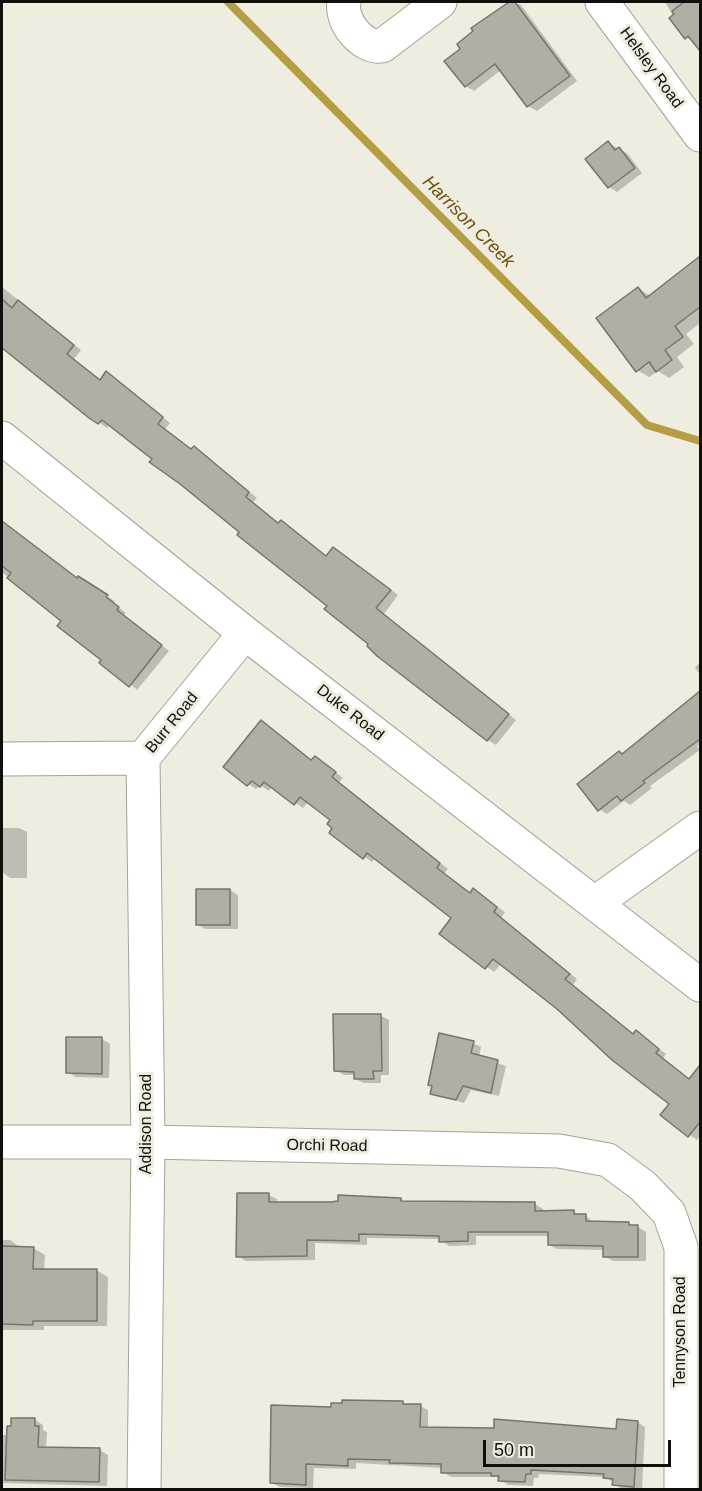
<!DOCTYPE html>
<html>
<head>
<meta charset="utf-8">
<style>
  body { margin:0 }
  #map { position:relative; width:702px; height:1491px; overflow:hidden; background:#efece0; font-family:Helvetica,sans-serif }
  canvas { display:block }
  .frame { position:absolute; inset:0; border:3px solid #100f0b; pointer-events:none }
  .scale { position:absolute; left:483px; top:1440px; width:188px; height:27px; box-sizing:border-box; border:3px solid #100f0b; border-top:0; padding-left:8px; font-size:18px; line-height:21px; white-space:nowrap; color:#100f0b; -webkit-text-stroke:4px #efece0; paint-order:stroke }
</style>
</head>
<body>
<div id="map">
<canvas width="702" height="1491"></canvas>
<div class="frame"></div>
<div class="scale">50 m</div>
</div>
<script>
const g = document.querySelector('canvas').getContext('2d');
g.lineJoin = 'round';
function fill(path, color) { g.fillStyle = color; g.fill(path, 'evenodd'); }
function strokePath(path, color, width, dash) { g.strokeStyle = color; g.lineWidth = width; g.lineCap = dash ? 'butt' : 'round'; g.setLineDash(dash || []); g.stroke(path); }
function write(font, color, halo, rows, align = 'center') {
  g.font = font + ' Helvetica,sans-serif'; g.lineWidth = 6; g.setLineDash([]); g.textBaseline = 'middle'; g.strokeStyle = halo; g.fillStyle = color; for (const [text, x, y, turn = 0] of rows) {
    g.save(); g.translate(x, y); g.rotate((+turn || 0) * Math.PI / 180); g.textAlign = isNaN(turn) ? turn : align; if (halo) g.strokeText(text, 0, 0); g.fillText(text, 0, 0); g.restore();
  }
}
fill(new Path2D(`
  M 511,2 L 521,5 L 577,81 L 537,111 L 528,106 L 501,70 L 474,91 L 466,86 L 462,49 L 475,31 L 473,28 Z
  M 665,2 L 700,2 L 700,43 L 686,38 Z
  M 608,143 L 627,153 L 642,173 L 617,192 L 609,187 Z
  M 699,259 L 700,323 L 686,334 L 694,344 L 677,357 L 684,367 L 669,378 L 658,371 L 649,377 L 637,370 L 638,289 L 651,296 Z
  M 2,287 L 81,350 L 74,359 L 101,380 L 107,373 L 115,378 L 170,423 L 165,429 L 192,450 L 202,453 L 257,498 L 253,502 L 280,524 L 289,527 L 327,557 L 341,554 L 398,595 L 384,614 L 516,720 L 496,745 L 477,733 L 154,459 L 110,424 L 107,428 L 78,408 L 2,345 Z
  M 2,522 L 78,579 L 115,601 L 113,603 L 126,613 L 124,615 L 169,651 L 137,690 L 63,621 L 2,572 Z
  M 700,663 L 700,675 L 695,667 Z
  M 700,690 L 700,744 L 697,746 L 700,750 L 650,786 L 652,788 L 630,805 L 624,801 L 607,814 L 599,809 L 623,755 Z
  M 261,722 L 313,761 L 323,762 L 343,778 L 339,782 L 448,869 L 444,874 L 471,894 L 474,890 L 505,912 L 501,918 L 577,979 L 573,985 L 634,1035 L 644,1037 L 666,1054 L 663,1058 L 690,1080 L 695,1074 L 700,1076 L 700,1136 L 697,1140 L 663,1115 L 671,1104 L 558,1008 L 501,964 L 494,972 L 441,933 L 453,917 L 375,858 L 372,862 L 331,833 L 334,828 L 332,820 L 308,802 L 303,808 L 272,786 L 269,791 L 260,785 L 256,789 L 248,784 Z
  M 2,828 L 19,828 L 27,832 L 27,878 L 10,878 L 2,872 Z
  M 230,890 L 238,895 L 238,929 L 205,929 L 197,924 Z
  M 381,1016 L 389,1020 L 389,1075 L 381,1075 L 381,1083 L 364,1083 L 356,1079 L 356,1075 L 344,1075 L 335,1070 Z
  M 102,1039 L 110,1044 L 109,1078 L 76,1077 L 67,1072 Z
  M 473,1043 L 481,1047 L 479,1057 L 506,1066 L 499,1096 L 471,1090 L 464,1103 L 432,1093 L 433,1087 L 429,1085 Z
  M 268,1195 L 277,1199 L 276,1204 L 331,1204 L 400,1199 L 406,1203 L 535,1204 L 543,1209 L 543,1212 L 574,1212 L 586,1216 L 594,1223 L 628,1224 L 638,1227 L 646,1232 L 646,1261 L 613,1261 L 604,1256 L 604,1250 L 557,1249 L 549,1245 L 549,1236 L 476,1236 L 476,1245 L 449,1246 L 440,1239 L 367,1238 L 367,1245 L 315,1243 L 315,1260 L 246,1261 L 237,1256 Z
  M 2,1240 L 10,1240 L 21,1248 L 33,1248 L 45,1255 L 44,1271 L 96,1270 L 108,1277 L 107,1326 L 44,1326 L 44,1330 L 2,1330 Z
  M 402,1402 L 408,1406 L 420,1406 L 428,1410 L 428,1429 L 617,1430 L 637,1422 L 645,1427 L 642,1490 L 622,1489 L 606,1477 L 539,1474 L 538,1478 L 534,1478 L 533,1486 L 508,1485 L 496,1477 L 451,1477 L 443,1472 L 443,1468 L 356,1463 L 356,1469 L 314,1468 L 313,1488 L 280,1487 L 272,1483 L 332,1409 Z
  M 35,1420 L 43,1425 L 43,1430 L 47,1432 L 46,1449 L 100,1450 L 108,1455 L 107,1486 L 2,1483 L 2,1435 L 8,1435 Z`), '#0003');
strokePath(new Path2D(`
  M 228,2 L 647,425 L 700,441`), '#b49d43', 8);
const building = new Path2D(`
  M 509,2 L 515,2 L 570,76 L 527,107 L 495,64 L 465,87 L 444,61 L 460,49 L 457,44 L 473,31 L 471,28 Z
  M 684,2 L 700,2 L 700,51 L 688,36 L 685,39 L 669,18 L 674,14 L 672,11 Z
  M 608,141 L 615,150 L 619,147 L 635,168 L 608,188 L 585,159 Z
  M 700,256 L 700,307 L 675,326 L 683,337 L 665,350 L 672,360 L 656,372 L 649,362 L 636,372 L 596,318 L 638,287 L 646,298 Z
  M 2,299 L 12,308 L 18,300 L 74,345 L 67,354 L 100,380 L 106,371 L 163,417 L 158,424 L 191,449 L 194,446 L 249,492 L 246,497 L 278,523 L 281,520 L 326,556 L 333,547 L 391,590 L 376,608 L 509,714 L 487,741 L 377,656 L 367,646 L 368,644 L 324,609 L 327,606 L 237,535 L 239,532 L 180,484 L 149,462 L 152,459 L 102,420 L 98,424 L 89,418 L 2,348 Z
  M 2,521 L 77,578 L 78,576 L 108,595 L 106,597 L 119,607 L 117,610 L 162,645 L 129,687 L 99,663 L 101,660 L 57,626 L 61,621 L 7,578 L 11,573 L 2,566 Z
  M 700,691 L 700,739 L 643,781 L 645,783 L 621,801 L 617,796 L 598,811 L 577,784 L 619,751 L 622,754 Z
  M 261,720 L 311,760 L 315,756 L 336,772 L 332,777 L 440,863 L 437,868 L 470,893 L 473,888 L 497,907 L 494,912 L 570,974 L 565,979 L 633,1034 L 636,1030 L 659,1049 L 656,1053 L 689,1079 L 700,1065 L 700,1122 L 688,1137 L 660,1115 L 669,1104 L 612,1060 L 557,1009 L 493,959 L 485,969 L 439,934 L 451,918 L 367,853 L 363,859 L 329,833 L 332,828 L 327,824 L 330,820 L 300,797 L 294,805 L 264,782 L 260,787 L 252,781 L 247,786 L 223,767 Z
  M 196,889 L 230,889 L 230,925 L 196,925 Z
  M 333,1014 L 381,1014 L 382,1071 L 373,1071 L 374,1079 L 354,1079 L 354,1072 L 334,1071 Z
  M 439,1033 L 474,1041 L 471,1053 L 498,1060 L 491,1093 L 463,1086 L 456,1100 L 430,1094 L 432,1086 L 428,1085 Z
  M 66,1037 L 102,1037 L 102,1074 L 66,1073 Z
  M 237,1193 L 269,1193 L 269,1202 L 331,1202 L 338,1201 L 338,1195 L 401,1198 L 401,1201 L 535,1202 L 535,1211 L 574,1210 L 574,1214 L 586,1214 L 586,1221 L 629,1222 L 629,1225 L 638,1225 L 638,1257 L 603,1257 L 603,1246 L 548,1245 L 548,1232 L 468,1232 L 468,1241 L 439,1242 L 439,1236 L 359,1234 L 359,1241 L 307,1240 L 307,1256 L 236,1257 Z
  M 2,1246 L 34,1247 L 33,1269 L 97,1269 L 97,1321 L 33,1321 L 33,1325 L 2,1324 Z
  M 342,1400 L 403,1401 L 403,1404 L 421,1404 L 420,1427 L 494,1428 L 494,1419 L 616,1429 L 617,1419 L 638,1421 L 634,1487 L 612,1485 L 613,1479 L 603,1478 L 604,1474 L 531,1470 L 531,1474 L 526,1474 L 525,1482 L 498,1481 L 499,1476 L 491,1476 L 491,1473 L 441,1473 L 441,1464 L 389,1463 L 390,1460 L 348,1459 L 348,1466 L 306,1464 L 306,1485 L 270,1483 L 271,1405 L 331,1407 L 331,1403 L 342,1403 Z
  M 11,1418 L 35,1418 L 35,1426 L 39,1426 L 38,1447 L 100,1448 L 99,1482 L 5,1480 L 7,1426 L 11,1426 Z`);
fill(building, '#b1aea3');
strokePath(building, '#777469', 1.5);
const minor = new Path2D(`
  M 344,2 C 340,21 362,49 382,46 L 440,2
  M 602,2 L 700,135
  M 2,438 L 245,633 L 700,985
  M 143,758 L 148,1142 L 144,1490
  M 2,759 L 143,758 L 245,633
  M 595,903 L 700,828
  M 2,1142 L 148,1142 L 559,1151 L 608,1160 L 643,1186 L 669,1213 L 681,1247 L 681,1490`);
strokePath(minor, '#a5a297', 35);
strokePath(minor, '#fff', 33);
write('16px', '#100f0b', '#efece0', [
  ["Helsley Road",651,68,54],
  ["Duke Road",350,713,38],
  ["Burr Road",172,723,-51],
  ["Addison Road",147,1124,-90],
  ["Orchi Road",327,1146,1],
  ["Tennyson Road",681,1332,-90]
]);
write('italic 18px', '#651', '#efece0', [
  ["Harrison Creek",468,222,45]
]);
</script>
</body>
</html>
